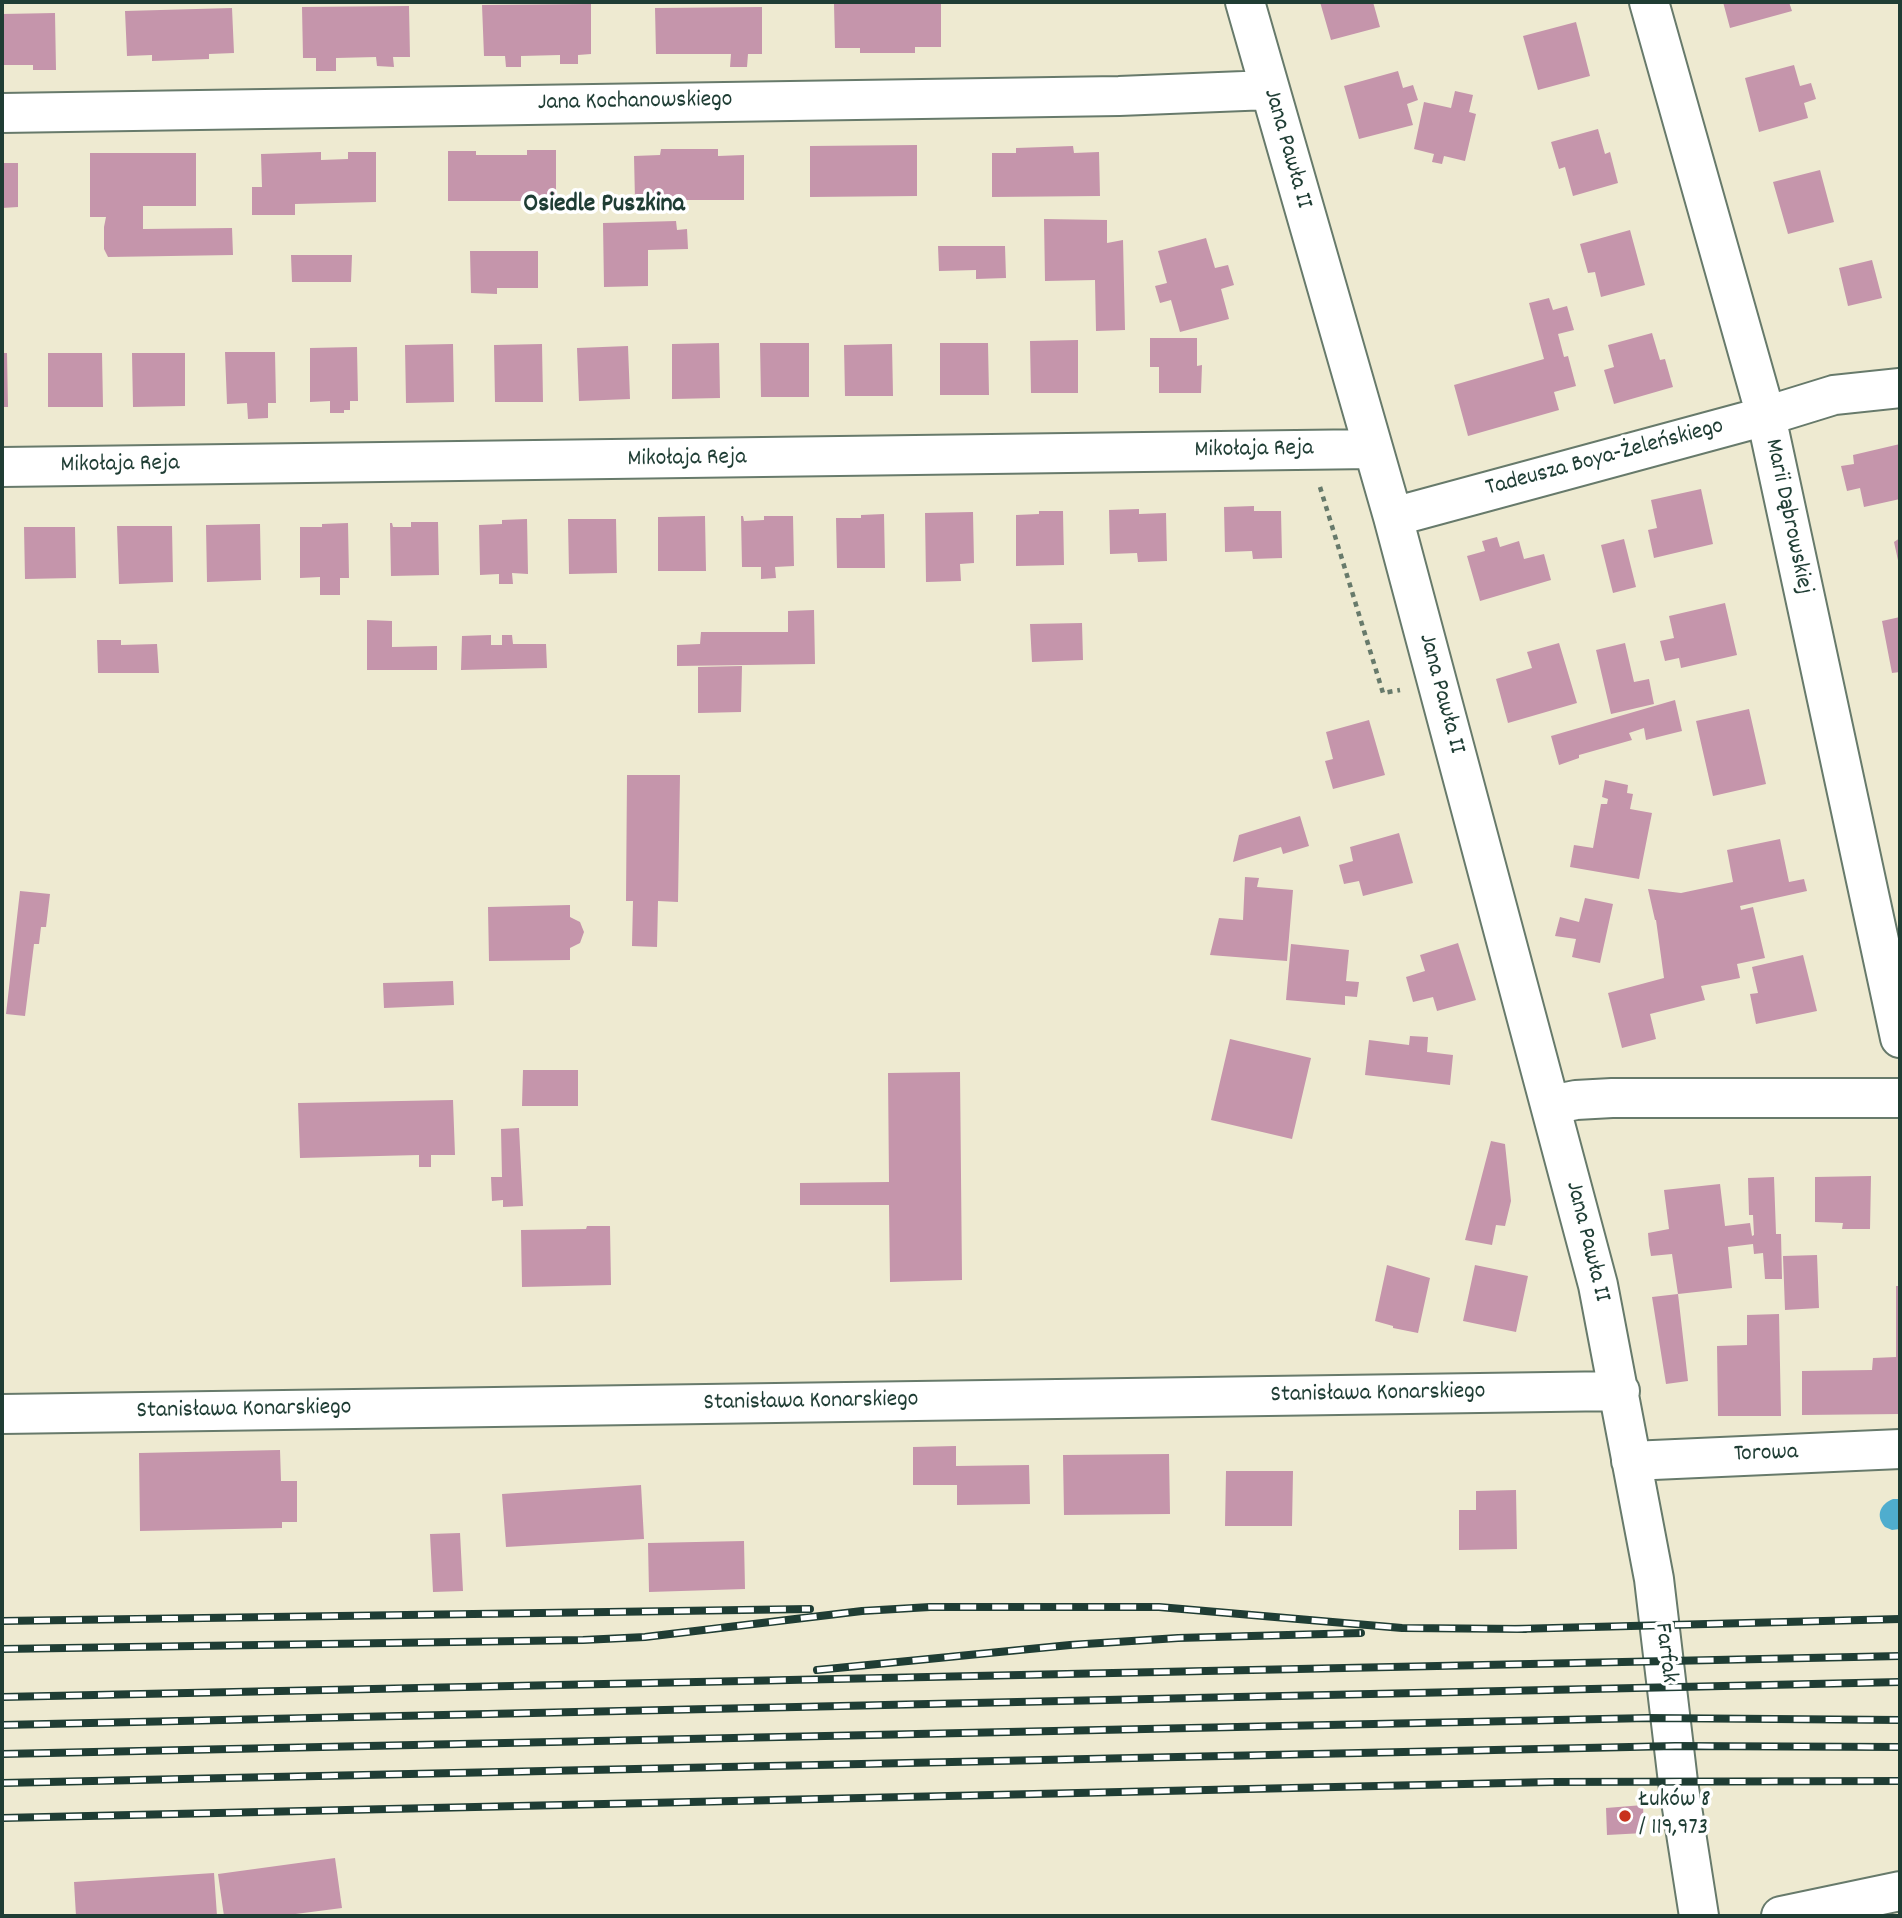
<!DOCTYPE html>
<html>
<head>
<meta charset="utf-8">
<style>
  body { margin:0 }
  #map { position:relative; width:1902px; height:1918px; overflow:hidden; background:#eeead1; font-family:Dekko,sans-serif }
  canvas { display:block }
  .frame { position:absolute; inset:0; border:4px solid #1f3d34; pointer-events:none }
</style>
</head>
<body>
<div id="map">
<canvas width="1902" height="1918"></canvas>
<div class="frame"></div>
</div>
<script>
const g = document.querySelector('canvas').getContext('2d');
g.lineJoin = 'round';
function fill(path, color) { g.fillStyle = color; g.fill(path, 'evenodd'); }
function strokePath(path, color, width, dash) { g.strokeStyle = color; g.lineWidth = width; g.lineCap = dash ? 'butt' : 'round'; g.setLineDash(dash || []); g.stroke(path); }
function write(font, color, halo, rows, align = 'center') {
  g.font = font + ' Dekko,sans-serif'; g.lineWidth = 7; g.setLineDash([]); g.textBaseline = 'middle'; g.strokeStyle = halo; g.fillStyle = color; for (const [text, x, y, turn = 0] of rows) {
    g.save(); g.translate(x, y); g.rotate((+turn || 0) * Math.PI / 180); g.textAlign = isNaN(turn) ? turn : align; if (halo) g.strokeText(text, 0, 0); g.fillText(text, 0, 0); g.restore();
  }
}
fill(new Path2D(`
  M 1893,1499 L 1900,1499 L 1900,1529 L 1892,1530 L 1885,1527 C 1875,1516 1880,1504 1893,1499 Z`), '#4fadce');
fill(new Path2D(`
  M 1320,2 L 1373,2 L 1380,27 L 1331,40 Z
  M 1723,2 L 1789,2 L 1792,11 L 1730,28 Z
  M 941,3 L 941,47 L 915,47 L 915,53 L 860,53 L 860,48 L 835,48 L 834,4 Z
  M 591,4 L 591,54 L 578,55 L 578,64 L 560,64 L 560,55 L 521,56 L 521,67 L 506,67 L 505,56 L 484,56 L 482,5 Z
  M 409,6 L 410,57 L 393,57 L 394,67 L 377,66 L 376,57 L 336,58 L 336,71 L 316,71 L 316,58 L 303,58 L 302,7 Z
  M 762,7 L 762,54 L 748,54 L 747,67 L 730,67 L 731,54 L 656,54 L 655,8 Z
  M 232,8 L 234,53 L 209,54 L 209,59 L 180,60 L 152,61 L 152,55 L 127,56 L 125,11 Z
  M 55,13 L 56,70 L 33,70 L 33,65 L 2,65 L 2,14 Z
  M 1576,22 L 1590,76 L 1538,90 L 1523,36 Z
  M 1794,65 L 1800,86 L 1811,83 L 1816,99 L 1804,103 L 1808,118 L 1759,132 L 1745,78 Z
  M 1398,71 L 1403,88 L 1413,85 L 1418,100 L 1407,104 L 1413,125 L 1359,139 L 1344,86 Z
  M 1455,91 L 1473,95 L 1469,112 L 1476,114 L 1465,161 L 1444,156 L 1442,164 L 1432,162 L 1434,154 L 1414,149 L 1424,102 L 1451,108 Z
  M 1598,129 L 1605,154 L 1610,152 L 1618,183 L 1573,196 L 1565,167 L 1559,169 L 1551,142 Z
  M 917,145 L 917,196 L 810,197 L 810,146 Z
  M 1073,146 L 1074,153 L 1099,152 L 1100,196 L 992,197 L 992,153 L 1016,153 L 1016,148 Z
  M 661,149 L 718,149 L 718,156 L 744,155 L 744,200 L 635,200 L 634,156 L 660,155 Z
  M 527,150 L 556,150 L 556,201 L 448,201 L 448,151 L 476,151 L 476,155 L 527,155 Z
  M 321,152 L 321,160 L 348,159 L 348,152 L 376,152 L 376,202 L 295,204 L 295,215 L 252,215 L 252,187 L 262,187 L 261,154 Z
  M 90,153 L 196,153 L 196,206 L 143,206 L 143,229 L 232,228 L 233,255 L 108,257 L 104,249 L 104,227 L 106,217 L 90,217 Z
  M 2,163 L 18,163 L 18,207 L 2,208 Z
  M 1820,170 L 1834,222 L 1788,234 L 1773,182 Z
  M 1044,219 L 1107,220 L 1107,243 L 1123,240 L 1125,330 L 1096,331 L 1095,280 L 1045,281 Z
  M 676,221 L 677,230 L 687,229 L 688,249 L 648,250 L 648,286 L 604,287 L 603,223 Z
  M 1630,230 L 1645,285 L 1601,297 L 1595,272 L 1588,273 L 1580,244 Z
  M 1206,238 L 1215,268 L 1228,265 L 1234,285 L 1221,289 L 1229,319 L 1180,332 L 1171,300 L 1160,303 L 1155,286 L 1167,283 L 1158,251 Z
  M 938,246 L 1005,246 L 1006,278 L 976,279 L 976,270 L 939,271 Z
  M 470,251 L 538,251 L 538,288 L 497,288 L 497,294 L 471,293 Z
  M 291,255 L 352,255 L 351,282 L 292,282 Z
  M 1872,260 L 1882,298 L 1848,306 L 1839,268 Z
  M 1549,298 L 1553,310 L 1567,306 L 1574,330 L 1558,334 L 1564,357 L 1568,356 L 1576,386 L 1554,392 L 1559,410 L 1468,436 L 1454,385 L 1544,359 L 1529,303 Z
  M 1652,333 L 1660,360 L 1665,359 L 1673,387 L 1614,404 L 1604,370 L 1614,367 L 1608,345 Z
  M 1150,338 L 1197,338 L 1197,366 L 1202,365 L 1201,393 L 1159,393 L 1159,367 L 1150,367 Z
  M 1078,340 L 1078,393 L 1031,393 L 1030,341 Z
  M 719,343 L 720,398 L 672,399 L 672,344 Z
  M 760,343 L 809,343 L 809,397 L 761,397 Z
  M 940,343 L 988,343 L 989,395 L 940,395 Z
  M 453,344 L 454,402 L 406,403 L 405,345 Z
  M 542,344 L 543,402 L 495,402 L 494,345 Z
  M 892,344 L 893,396 L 845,396 L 844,345 Z
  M 628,346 L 630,399 L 579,401 L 577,348 Z
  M 357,347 L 358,401 L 350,401 L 350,410 L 344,410 L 344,413 L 330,413 L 330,401 L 310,402 L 310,348 Z
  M 225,352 L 275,352 L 276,403 L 268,403 L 268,418 L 248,419 L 247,403 L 227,404 Z
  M 2,353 L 7,353 L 8,407 L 2,407 Z
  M 48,353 L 102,353 L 103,407 L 48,407 Z
  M 132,353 L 185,353 L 185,406 L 133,407 Z
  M 1900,444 L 1900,499 L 1864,507 L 1860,488 L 1847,491 L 1841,466 L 1854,464 L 1853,455 Z
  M 1701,489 L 1713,544 L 1654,558 L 1648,530 L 1657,528 L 1651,500 Z
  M 1254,506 L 1254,511 L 1281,511 L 1282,558 L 1253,559 L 1252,551 L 1225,552 L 1224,507 Z
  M 1139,509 L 1139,514 L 1166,513 L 1167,561 L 1138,562 L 1137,553 L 1110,554 L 1109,510 Z
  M 1039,511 L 1063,511 L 1064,565 L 1016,566 L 1016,515 L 1039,514 Z
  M 973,512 L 974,563 L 960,564 L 961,581 L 926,582 L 925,513 Z
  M 884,514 L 885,568 L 837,568 L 836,518 L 861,518 L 861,515 Z
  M 705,516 L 706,571 L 658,571 L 658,517 Z
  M 741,516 L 743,516 L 744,521 L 764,520 L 764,516 L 793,516 L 794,566 L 775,567 L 776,578 L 761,579 L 761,567 L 742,567 Z
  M 527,519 L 528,574 L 512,573 L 513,584 L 499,584 L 499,574 L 480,575 L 479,525 L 502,524 L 502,520 Z
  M 568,519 L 616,519 L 617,573 L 569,574 Z
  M 411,522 L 438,522 L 439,575 L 391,576 L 390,523 L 392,523 L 393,527 L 411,527 Z
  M 348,523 L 349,578 L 340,578 L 340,595 L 320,595 L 320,577 L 300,578 L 300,527 L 322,527 L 322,524 Z
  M 260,524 L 261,580 L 207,582 L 206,525 Z
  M 117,526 L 172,526 L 173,582 L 119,584 Z
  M 24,527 L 75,527 L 76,578 L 25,579 Z
  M 1497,537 L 1500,547 L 1519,541 L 1524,559 L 1544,554 L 1551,580 L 1480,601 L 1467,556 L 1485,551 L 1482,541 Z
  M 1900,538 L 1900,565 L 1899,565 L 1894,542 Z
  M 1624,539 L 1636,587 L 1613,593 L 1601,545 Z
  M 1725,603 L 1737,655 L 1681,668 L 1679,658 L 1665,661 L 1660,641 L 1674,638 L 1669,616 Z
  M 814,610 L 815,664 L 677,666 L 677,645 L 700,644 L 701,632 L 788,632 L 788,611 Z
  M 1900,617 L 1900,672 L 1892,673 L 1882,621 Z
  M 367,620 L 392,621 L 392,647 L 437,646 L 437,670 L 367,670 Z
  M 1082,623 L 1083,660 L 1032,662 L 1030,624 Z
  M 491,635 L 491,645 L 502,645 L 502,635 L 512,635 L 513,644 L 546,644 L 547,668 L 461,670 L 462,636 Z
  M 97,640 L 121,640 L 121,645 L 157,644 L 159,673 L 98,673 Z
  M 1559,643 L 1577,703 L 1508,723 L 1496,679 L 1532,668 L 1527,652 Z
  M 1625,643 L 1634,682 L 1649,679 L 1654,704 L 1611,714 L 1596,650 Z
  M 742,666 L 741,712 L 698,713 L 698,667 Z
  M 1675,700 L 1682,731 L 1646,740 L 1644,728 L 1629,733 L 1632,740 L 1579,755 L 1579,758 L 1559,765 L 1551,736 Z
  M 1749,709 L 1766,784 L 1713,796 L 1696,721 Z
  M 1369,720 L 1385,775 L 1333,789 L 1325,761 L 1333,759 L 1326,732 Z
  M 627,775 L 680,775 L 678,902 L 658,901 L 657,947 L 632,946 L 633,901 L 626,901 Z
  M 1605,780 L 1628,785 L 1627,793 L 1633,794 L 1630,809 L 1652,813 L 1639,879 L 1570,867 L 1574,845 L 1593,848 L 1601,804 L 1607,804 L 1608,799 L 1602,797 Z
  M 1300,816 L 1309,846 L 1283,854 L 1281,847 L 1233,862 L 1239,835 Z
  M 1399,833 L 1413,883 L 1363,896 L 1359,881 L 1344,884 L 1339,865 L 1353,861 L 1350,847 Z
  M 1780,839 L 1789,882 L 1804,879 L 1807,891 L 1740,906 L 1741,910 L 1753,907 L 1765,958 L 1737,964 L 1740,978 L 1701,986 L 1705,1000 L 1650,1014 L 1656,1039 L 1622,1048 L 1608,993 L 1664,978 L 1656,920 L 1655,920 L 1648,889 L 1681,893 L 1733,882 L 1727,850 Z
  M 1245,877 L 1259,878 L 1257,887 L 1293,890 L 1287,961 L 1210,955 L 1219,918 L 1243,920 Z
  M 20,891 L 50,894 L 46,927 L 41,927 L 39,944 L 34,944 L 25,1016 L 6,1014 Z
  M 1585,898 L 1613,904 L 1600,963 L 1572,957 L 1576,939 L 1555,936 L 1560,917 L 1579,922 Z
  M 570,905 L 570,917 L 580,922 L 584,932 L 580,943 L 570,948 L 570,960 L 489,961 L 488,907 Z
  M 1458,943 L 1476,1000 L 1437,1011 L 1433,997 L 1413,1002 L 1406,977 L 1425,971 L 1420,955 Z
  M 1291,944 L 1349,950 L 1346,981 L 1359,982 L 1357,997 L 1345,996 L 1345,1005 L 1286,1000 Z
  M 1803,955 L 1817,1011 L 1756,1024 L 1750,994 L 1758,993 L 1752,967 Z
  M 453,981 L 454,1005 L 384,1008 L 383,983 Z
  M 1410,1036 L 1428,1037 L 1427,1052 L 1453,1055 L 1450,1085 L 1365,1075 L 1369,1040 L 1409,1045 Z
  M 1230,1039 L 1311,1058 L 1292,1139 L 1211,1120 Z
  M 523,1070 L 578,1070 L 578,1106 L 522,1106 Z
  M 960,1072 L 962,1280 L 890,1282 L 889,1205 L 800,1205 L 800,1183 L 889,1182 L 888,1073 Z
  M 453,1100 L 455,1155 L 431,1155 L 431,1167 L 419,1167 L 419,1155 L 300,1158 L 298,1103 Z
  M 519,1128 L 523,1206 L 503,1207 L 503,1200 L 492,1201 L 491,1177 L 502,1177 L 501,1129 Z
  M 1491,1141 L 1505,1144 L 1511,1201 L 1505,1226 L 1496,1225 L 1492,1245 L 1465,1240 Z
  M 1871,1176 L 1870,1229 L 1842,1229 L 1843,1223 L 1815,1222 L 1815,1177 Z
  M 1774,1177 L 1776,1234 L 1781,1234 L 1782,1279 L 1765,1279 L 1763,1253 L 1754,1254 L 1753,1244 L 1728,1247 L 1732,1288 L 1678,1294 L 1672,1254 L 1651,1256 L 1649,1245 L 1648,1233 L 1669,1229 L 1664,1190 L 1720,1184 L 1725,1226 L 1750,1223 L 1752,1236 L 1754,1235 L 1753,1215 L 1749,1215 L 1748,1178 Z
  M 587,1226 L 610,1226 L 611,1285 L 522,1287 L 521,1230 L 586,1229 Z
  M 1817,1255 L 1819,1308 L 1785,1310 L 1783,1256 Z
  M 1387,1265 L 1430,1278 L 1418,1333 L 1393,1328 L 1393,1326 L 1375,1321 Z
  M 1475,1265 L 1528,1276 L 1516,1332 L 1463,1321 Z
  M 1896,1286 L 1900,1286 L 1900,1414 L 1802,1415 L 1802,1371 L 1872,1370 L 1873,1358 L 1896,1357 Z
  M 1678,1294 L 1688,1381 L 1666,1384 L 1652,1297 Z
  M 1779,1314 L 1781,1416 L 1718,1416 L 1717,1346 L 1747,1345 L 1747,1315 Z
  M 956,1446 L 956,1466 L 1029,1465 L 1030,1504 L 957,1505 L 957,1485 L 913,1485 L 913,1447 Z
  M 280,1450 L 281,1481 L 297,1481 L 297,1522 L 282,1522 L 282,1528 L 140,1531 L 139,1453 Z
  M 1169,1454 L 1170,1514 L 1064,1515 L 1063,1455 Z
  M 1226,1471 L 1293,1471 L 1292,1526 L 1225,1526 Z
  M 641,1485 L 644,1539 L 506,1547 L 502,1494 Z
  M 1516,1490 L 1517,1549 L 1459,1550 L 1459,1510 L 1476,1510 L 1476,1491 Z
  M 460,1533 L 463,1591 L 433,1592 L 430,1534 Z
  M 744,1541 L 745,1589 L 649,1592 L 648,1543 Z
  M 1643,1805 L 1644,1833 L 1607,1835 L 1606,1808 Z
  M 335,1858 L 342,1908 L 280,1916 L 224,1916 L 218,1874 Z
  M 214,1873 L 217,1916 L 76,1916 L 74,1882 Z`), '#c595ab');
const minor = new Path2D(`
  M 1245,2 L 1393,517 L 1598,1285 L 1654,1579 L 1678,1782 L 1699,1916
  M 1649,2 L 1766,416 L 1900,1038
  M 2,113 L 1119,96 L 1269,90
  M 2,467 L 1372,449
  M 1393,517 L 1766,416 L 1834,395 L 1900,388
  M 1551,1105 L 1576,1100 L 1612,1098 L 1900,1098
  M 2,1414 L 1620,1391
  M 1631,1461 L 1900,1449
  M 1781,1916 L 1900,1891`);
strokePath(minor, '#677a6b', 42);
strokePath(new Path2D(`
  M 1320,487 L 1383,693 L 1400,690`), '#677a6b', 4.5, [5, 5]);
strokePath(minor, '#fff', 38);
const rail = new Path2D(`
  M 2,1621 L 810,1609
  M 1515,1629 L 1900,1619
  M 2,1649 L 583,1640 L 645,1637 L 862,1611 L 930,1607 L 1159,1607 L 1402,1628 L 1526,1629
  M 817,1670 L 1070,1645 L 1178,1638 L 1361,1633
  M 2,1697 L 1900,1656
  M 2,1725 L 1900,1682
  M 2,1754 L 1648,1718 L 1900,1720
  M 2,1783 L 1675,1746 L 1900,1747
  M 2,1818 L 1550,1782 L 1900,1781`);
strokePath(rail, '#1f3d34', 8);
strokePath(rail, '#fff', 5, [16]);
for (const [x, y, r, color] of [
  [1625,1816,7,"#c8321e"]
]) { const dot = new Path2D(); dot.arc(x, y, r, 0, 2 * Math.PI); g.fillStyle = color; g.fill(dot); strokePath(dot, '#fff', 2.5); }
write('24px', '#1f3d34', '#fff', [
  ["Jana Kochanowskiego",635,103,-1],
  ["Jana Pawła II",1286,149,74],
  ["Mikołaja Reja",1254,451,-1],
  ["Tadeusza Boya-Żeleńskiego",1605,459,-15],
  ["Mikołaja Reja",687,460,-1],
  ["Mikołaja Reja",120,466,-1],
  ["Marii Dąbrowskiej",1787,517,78],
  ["Jana Pawła II",1440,694,75],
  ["Jana Pawła II",1586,1242,76],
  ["Stanisława Konarskiego",1378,1395,-1],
  ["Stanisława Konarskiego",811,1403,-1],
  ["Stanisława Konarskiego",244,1411,-1],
  ["Torowa",1766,1455,-2],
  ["Farfak",1664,1653,83]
]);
write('24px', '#1f3d34', '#fff', [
  ["Łuków 8",1639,1802],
  ["/ 119,973",1639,1830]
], 'left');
write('bold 26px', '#1f3d34', '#fff', [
  ["Osiedle Puszkina",604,206]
]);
</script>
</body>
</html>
